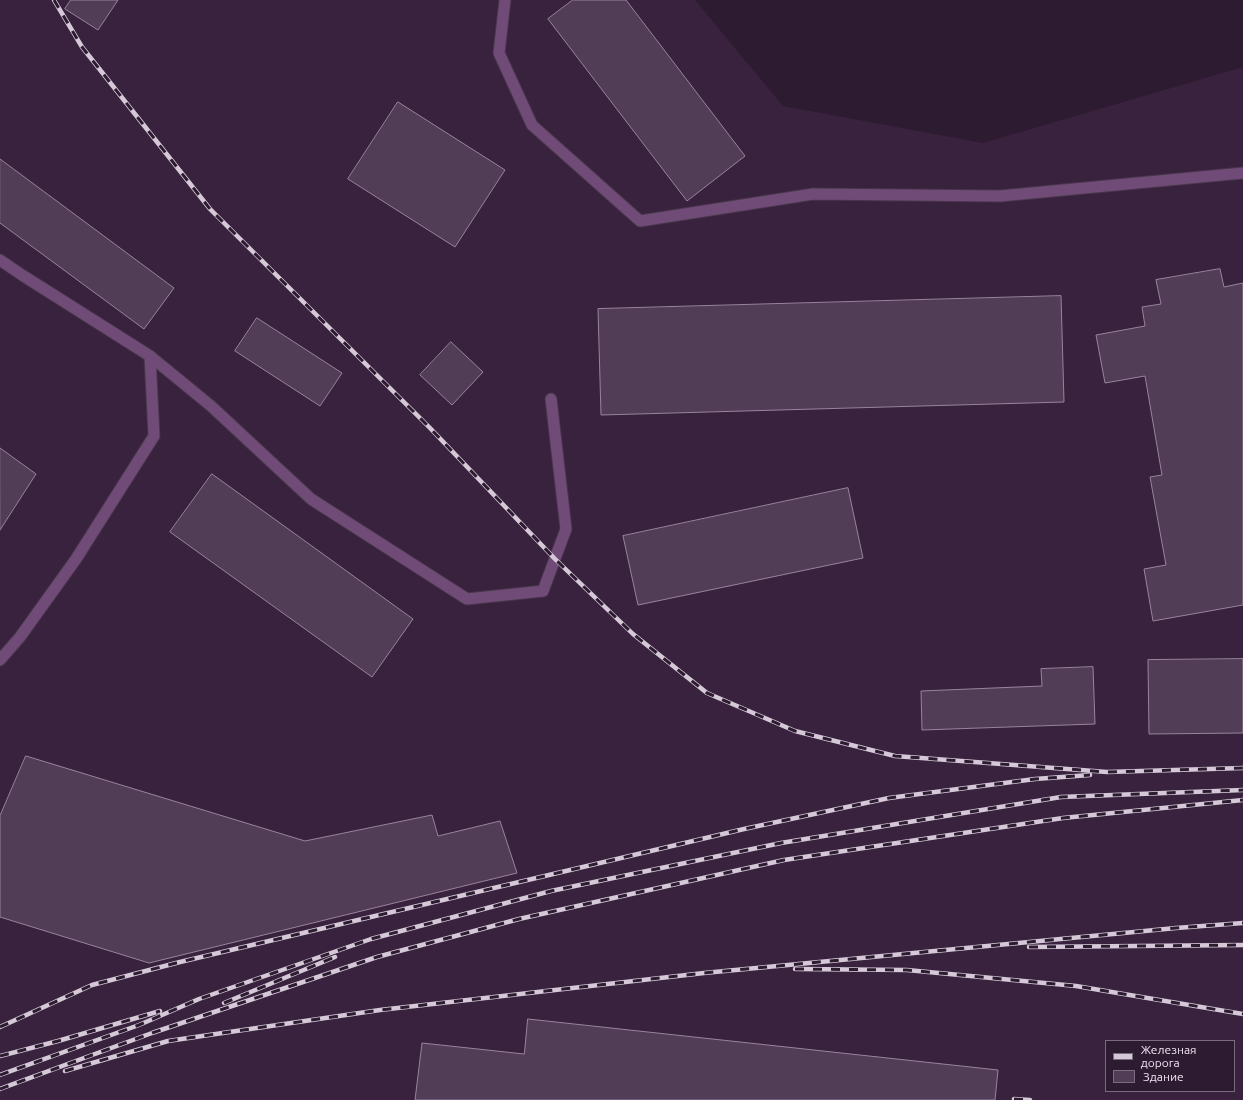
<!DOCTYPE html>
<html>
<head>
<meta charset="utf-8">
<style>
  body { margin:0 }
  #map { position:relative; width:1243px; height:1100px; overflow:hidden; background:#2d1b31; font-family:Ubuntu,sans-serif }
  canvas { display:block }
  .legend { position:absolute; left:1105px; top:1040px; width:130px; height:52px; box-sizing:border-box; background:#2d1b31; border:1px solid #7a6b7d; margin:0; padding:5px 7px; list-style:none; font-size:12px; color:#eee2f0 }
  .legend li { display:flex; align-items:center; gap:8px; height:20px }
  .legend b { width:20px; border:1px solid #7a6b7d }
</style>
</head>
<body>
<div id="map">
<canvas width="1243" height="1100"></canvas>
<ul class="legend">
<li><b style="height:5px;background:#d5c9d8"></b>Железная дорога</li>
<li><b style="height:11px;background:#513d55"></b>Здание</li>
</ul>
</div>
<script>
const g = document.querySelector('canvas').getContext('2d');
g.lineJoin = 'round';
function fill(path, color) { g.fillStyle = color; g.fill(path, 'evenodd'); }
function strokePath(path, color, width, dash) { g.strokeStyle = color; g.lineWidth = width; g.lineCap = dash ? 'butt' : 'round'; g.setLineDash(dash || []); g.stroke(path); }
fill(new Path2D(`
  M 0,0 L 695,0 L 783,106 L 983,143 L 1243,67 L 1243,1100 L 0,1100 ZM 1106,1041 L 1234,1041 L 1234,1091 L 1106,1091 Z`), '#39223d');
const building = new Path2D(`
  M 71,0 L 118,0 L 98,30 L 65,9 Z
  M 573,0 L 626,0 L 745,156 L 687,201 L 548,19 Z
  M 398,102 L 505,170 L 455,247 L 348,179 Z
  M 0,159 L 174,288 L 144,329 L 0,223 Z
  M 1220,269 L 1224,287 L 1243,283 L 1243,605 L 1153,621 L 1144,569 L 1166,565 L 1150,477 L 1162,475 L 1145,376 L 1105,383 L 1096,335 L 1145,326 L 1142,307 L 1161,304 L 1156,280 Z
  M 1061,296 L 1064,402 L 601,415 L 598,309 Z
  M 257,318 L 342,373 L 320,406 L 235,351 Z
  M 451,342 L 483,372 L 452,405 L 420,375 Z
  M 0,448 L 36,474 L 0,530 Z
  M 212,474 L 413,619 L 372,677 L 170,532 Z
  M 848,488 L 863,558 L 638,605 L 623,536 Z
  M 1243,659 L 1243,733 L 1149,734 L 1148,660 Z
  M 1093,667 L 1095,724 L 922,730 L 921,691 L 1042,686 L 1041,669 Z
  M 26,756 L 305,841 L 432,815 L 438,836 L 500,821 L 517,873 L 149,963 L 0,917 L 0,816 Z
  M 528,1019 L 998,1070 L 995,1100 L 415,1100 L 422,1043 L 524,1054 Z`);
fill(building, '#513d55');
strokePath(building, '#99839d', 1);
const service = new Path2D(`
  M 505,0 L 499,53 L 532,125 L 640,221 L 813,194 L 1000,196 L 1243,173
  M 0,260 L 22,275 L 150,356 L 154,436 L 76,559 L 20,637 L 0,660
  M 150,356 L 211,406 L 311,499 L 467,599 L 543,591 L 566,529 L 551,399`);
strokePath(service, '#48374c', 13);
strokePath(service, '#714b77', 11);
const rail = new Path2D(`
  M 54,0 L 82,47 L 210,209 L 430,428 L 555,559 L 633,634 L 707,693 L 795,731 L 895,756 L 1107,772 L 1243,768
  M 1029,947 L 1243,945
  M 795,969 L 907,970 L 1076,986 L 1243,1014
  M 224,1003 L 335,957
  M 0,1027 L 92,985 L 180,962 L 744,829 L 889,798 L 1035,779 L 1090,775
  M 0,1056 L 58,1041 L 160,1011
  M 65,1071 L 168,1041 L 380,1010 L 704,973 L 1176,928 L 1243,923
  M 0,1075 L 139,1025 L 199,999 L 371,939 L 551,891 L 781,843 L 1061,797 L 1243,790
  M 0,1089 L 152,1033 L 377,957 L 519,919 L 784,860 L 1063,818 L 1243,800
  M 1014,1099 L 1030,1100`);
strokePath(rail, '#d5c9d8', 4.5);
strokePath(rail, '#2d1b31', 3, [9]);
</script>
</body>
</html>
